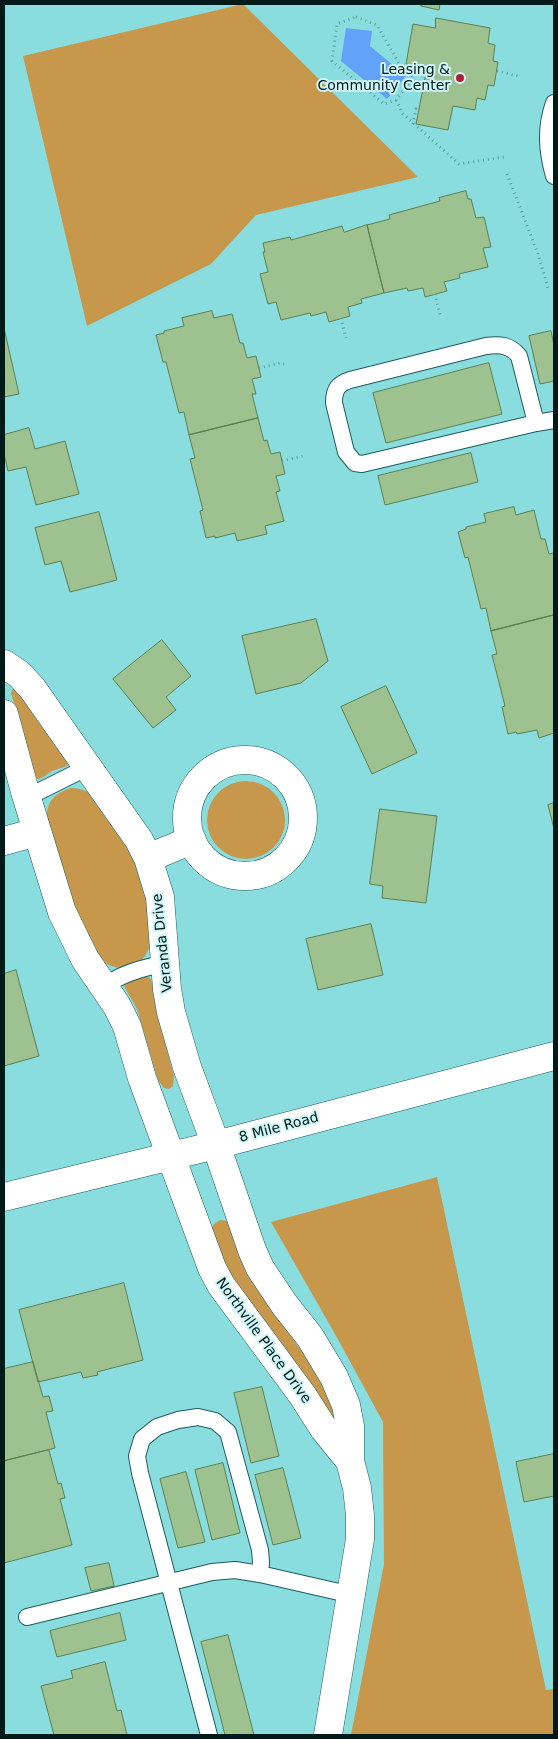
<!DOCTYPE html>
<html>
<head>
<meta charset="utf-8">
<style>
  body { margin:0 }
  #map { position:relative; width:558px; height:1739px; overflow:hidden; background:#8addde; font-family:"DejaVu Sans",sans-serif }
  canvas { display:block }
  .frame { position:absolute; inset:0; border:5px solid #001919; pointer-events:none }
</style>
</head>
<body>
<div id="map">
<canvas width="558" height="1739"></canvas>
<div class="frame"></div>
</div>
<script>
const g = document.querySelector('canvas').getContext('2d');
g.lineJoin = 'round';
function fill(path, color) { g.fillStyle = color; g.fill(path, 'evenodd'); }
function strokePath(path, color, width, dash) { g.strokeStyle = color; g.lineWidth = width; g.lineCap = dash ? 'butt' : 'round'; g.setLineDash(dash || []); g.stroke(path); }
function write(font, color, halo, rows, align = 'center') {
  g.font = font + ' "DejaVu Sans",sans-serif'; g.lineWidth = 4; g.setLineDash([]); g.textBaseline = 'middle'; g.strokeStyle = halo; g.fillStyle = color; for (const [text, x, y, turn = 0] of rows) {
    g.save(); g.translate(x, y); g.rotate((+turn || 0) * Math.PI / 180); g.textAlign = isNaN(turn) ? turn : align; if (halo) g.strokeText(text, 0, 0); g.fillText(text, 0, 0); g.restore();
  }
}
fill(new Path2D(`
  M 243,4 L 418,177 L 256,215 L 211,264 L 87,326 L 23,56 Z
  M 13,688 L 15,688 L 68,763 L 67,766 L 52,771 L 42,778 L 38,779 L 35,776 L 11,693 Z
  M207 820a39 39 0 1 1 78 0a39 39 0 1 1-78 0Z
  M 71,788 C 81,788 87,791 95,797 L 129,850 L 149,893 L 152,938 L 150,947 L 145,956 L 138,964 L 128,968 L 118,968 L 109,965 L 101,960 L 81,926 L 47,819 C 46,801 55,793 71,788 Z
  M 145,976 L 150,978 L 152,983 L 157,1013 L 174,1076 L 173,1086 L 169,1089 L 164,1088 L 158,1080 L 137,1009 L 124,986 L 128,982 Z
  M 437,1177 L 546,1690 L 554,1689 L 554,1735 L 351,1735 L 384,1564 L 383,1422 L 335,1334 L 271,1222 Z
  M 220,1220 L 227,1221 L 232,1226 L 260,1291 L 300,1349 L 323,1379 L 339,1420 L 332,1422 C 308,1371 268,1333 236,1287 C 225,1270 219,1249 211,1230 L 214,1224 Z`), '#c7974c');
fill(new Path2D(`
  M 346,28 L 372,31 L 370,46 L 406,76 L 387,99 L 341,61 Z`), '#62a2f9');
const building = new Path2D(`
  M 422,4 L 440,4 L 439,10 L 421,6 Z
  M 436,18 L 490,28 L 488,43 L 495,45 L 493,61 L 498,62 L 494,86 L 488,85 L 485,100 L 477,98 L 475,110 L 453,106 L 448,130 L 416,124 L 427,68 L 406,64 L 413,24 L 435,28 Z
  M 466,191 L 468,199 L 471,199 L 476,218 L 484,217 L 491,247 L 483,248 L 488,267 L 459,274 L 460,278 L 444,282 L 447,291 L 425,297 L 423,288 L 408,291 L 407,288 L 384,293 L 367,225 L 390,219 L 389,215 L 440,201 L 439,198 Z
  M 367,225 L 384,293 L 361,299 L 362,303 L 348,307 L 350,316 L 329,322 L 326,312 L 311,316 L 310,313 L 281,320 L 276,302 L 268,304 L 260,274 L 268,272 L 263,252 L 265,252 L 263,243 L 290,237 L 291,240 L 342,226 L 344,232 Z
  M 212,311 L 214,318 L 232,314 L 240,343 L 243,343 L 247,358 L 256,356 L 261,377 L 252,379 L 256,394 L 252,394 L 258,418 L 189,435 L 184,412 L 179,413 L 166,362 L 163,362 L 156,335 L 164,333 L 164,331 L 184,326 L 182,318 Z
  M 4,328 L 19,394 L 4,397 Z
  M 551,331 L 554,345 L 554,381 L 540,384 L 529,336 Z
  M 489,363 L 502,414 L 386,443 L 373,393 Z
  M 258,418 L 264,441 L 267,440 L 271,454 L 280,452 L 282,461 L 285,474 L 276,476 L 280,491 L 276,492 L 284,521 L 265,526 L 267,534 L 237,541 L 235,533 L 215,538 L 215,536 L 206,538 L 200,511 L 203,510 L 190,459 L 195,458 L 189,435 Z
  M 29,428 L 35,449 L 65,441 L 79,494 L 36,505 L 26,467 L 8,471 L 4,454 L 4,435 Z
  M 471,453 L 478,482 L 385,505 L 378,476 Z
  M 514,507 L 516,515 L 534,510 L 541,539 L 545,539 L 549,554 L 554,553 L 554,615 L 491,631 L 486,608 L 481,609 L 468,557 L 465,558 L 458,532 L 466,529 L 466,527 L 486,522 L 484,514 Z
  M 99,512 L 117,580 L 70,592 L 61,561 L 45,565 L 35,528 Z
  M 554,615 L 554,733 L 539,738 L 537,730 L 517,734 L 516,732 L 508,734 L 502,707 L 505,706 L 492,655 L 497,654 L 491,631 Z
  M 316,619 L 328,661 L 301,683 L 256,694 L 242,636 Z
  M 162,640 L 191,676 L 166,697 L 176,710 L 153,728 L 113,679 Z
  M 386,686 L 417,753 L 372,774 L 341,707 Z
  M 554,803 L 554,829 L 548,805 Z
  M 380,809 L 437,816 L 426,903 L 382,898 L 383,886 L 370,884 Z
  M 371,924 L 383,975 L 318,990 L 306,939 Z
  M 16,970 L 39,1056 L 4,1066 L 4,974 Z
  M 124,1283 L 143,1360 L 97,1372 L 98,1375 L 83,1378 L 81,1372 L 38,1382 L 19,1310 Z
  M 33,1362 L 43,1397 L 49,1396 L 53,1411 L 46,1412 L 55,1448 L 4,1461 L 4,1369 Z
  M 262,1387 L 279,1456 L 251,1463 L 234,1393 Z
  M 49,1450 L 58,1484 L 61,1483 L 65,1498 L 60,1499 L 72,1545 L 4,1563 L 4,1461 Z
  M 554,1454 L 554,1496 L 524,1502 L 516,1462 Z
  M 223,1463 L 240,1533 L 212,1540 L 195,1470 Z
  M 283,1468 L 301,1538 L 273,1545 L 255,1475 Z
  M 186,1472 L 205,1542 L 178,1548 L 160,1479 Z
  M 109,1563 L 114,1586 L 91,1591 L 85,1568 Z
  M 120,1613 L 126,1640 L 57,1657 L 50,1631 Z
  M 228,1635 L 254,1735 L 225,1735 L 201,1642 Z
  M 105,1662 L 117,1711 L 121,1710 L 127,1735 L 54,1735 L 41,1686 L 73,1678 L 71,1671 Z`);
fill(building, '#9ec28f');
strokePath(building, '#5d7f4f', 1);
const service = new Path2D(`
  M 554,103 C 545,128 547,151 554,176
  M 536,423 L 519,356 C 510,345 500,344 486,346 L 350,380 C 338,384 334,389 334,403 L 346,452 L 355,463 L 362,464 L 536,423 L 554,420
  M 26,795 L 40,791 L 88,767
  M 104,986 C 122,974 144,967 165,964
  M 27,1617 L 212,1572 L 235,1570 L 260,1574 L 352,1595
  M 209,1735 L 140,1473 L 137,1456 L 142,1439 L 157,1427 L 178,1420 L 198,1417 L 215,1421 L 228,1432 L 260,1550 L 261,1562 L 260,1574`);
const minor = new Path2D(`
  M 4,664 L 19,674 L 32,688 L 139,840 L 148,858 L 160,897 L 167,989 L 171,1012 L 187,1067 L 216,1145 L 252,1250 L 260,1268 L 284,1304 L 310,1337 L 334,1377 L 346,1405 L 350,1426 L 350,1461 L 357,1488 L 360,1515 L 360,1539 L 328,1735
  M 4,714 L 26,795 L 62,912 L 85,959 L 117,1006 L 127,1026 L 142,1078 L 212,1268 L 221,1285 L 303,1396 L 324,1429 L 350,1461
  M187 818a58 58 0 1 1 116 0a58 58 0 1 1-116 0Z
  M 4,841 L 37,832
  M 148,858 L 192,840`);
const secondary = new Path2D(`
  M 4,1197 L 216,1145 L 554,1056`);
strokePath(service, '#1b5d5e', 18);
strokePath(minor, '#1b5d5e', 29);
strokePath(secondary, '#1b5d5e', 29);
strokePath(new Path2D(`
  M 356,17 L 377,25 L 401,67 L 407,70 L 413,78 L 396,100 L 384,104 L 332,61 L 337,24 Z
  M 497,71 L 518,76
  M 396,100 L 403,114 L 459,164 L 504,157
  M 413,124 L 416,109 L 419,110
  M 507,174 L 538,254 L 548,288
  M 435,294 L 440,315
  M 341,318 L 346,338
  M 259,368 L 280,363 L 284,364
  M 282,461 L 303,456`), '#5d9d9e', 3, [1, 4]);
strokePath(service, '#fff', 16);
strokePath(minor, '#fff', 28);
strokePath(secondary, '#fff', 28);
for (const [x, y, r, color] of [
  [460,78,5,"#b11e3d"]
]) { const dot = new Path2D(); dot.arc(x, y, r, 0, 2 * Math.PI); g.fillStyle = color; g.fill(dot); strokePath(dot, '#cff6f6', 2); }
write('14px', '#001919', '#cff6f6', [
  ["Leasing &",450,70],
  ["Community Center",450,86]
], 'right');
write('14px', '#001919', '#cff6f6', [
  ["Veranda Drive",163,943,-96],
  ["8 Mile Road",279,1128,-15],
  ["Northville Place Drive",263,1341,54]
]);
</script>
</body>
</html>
